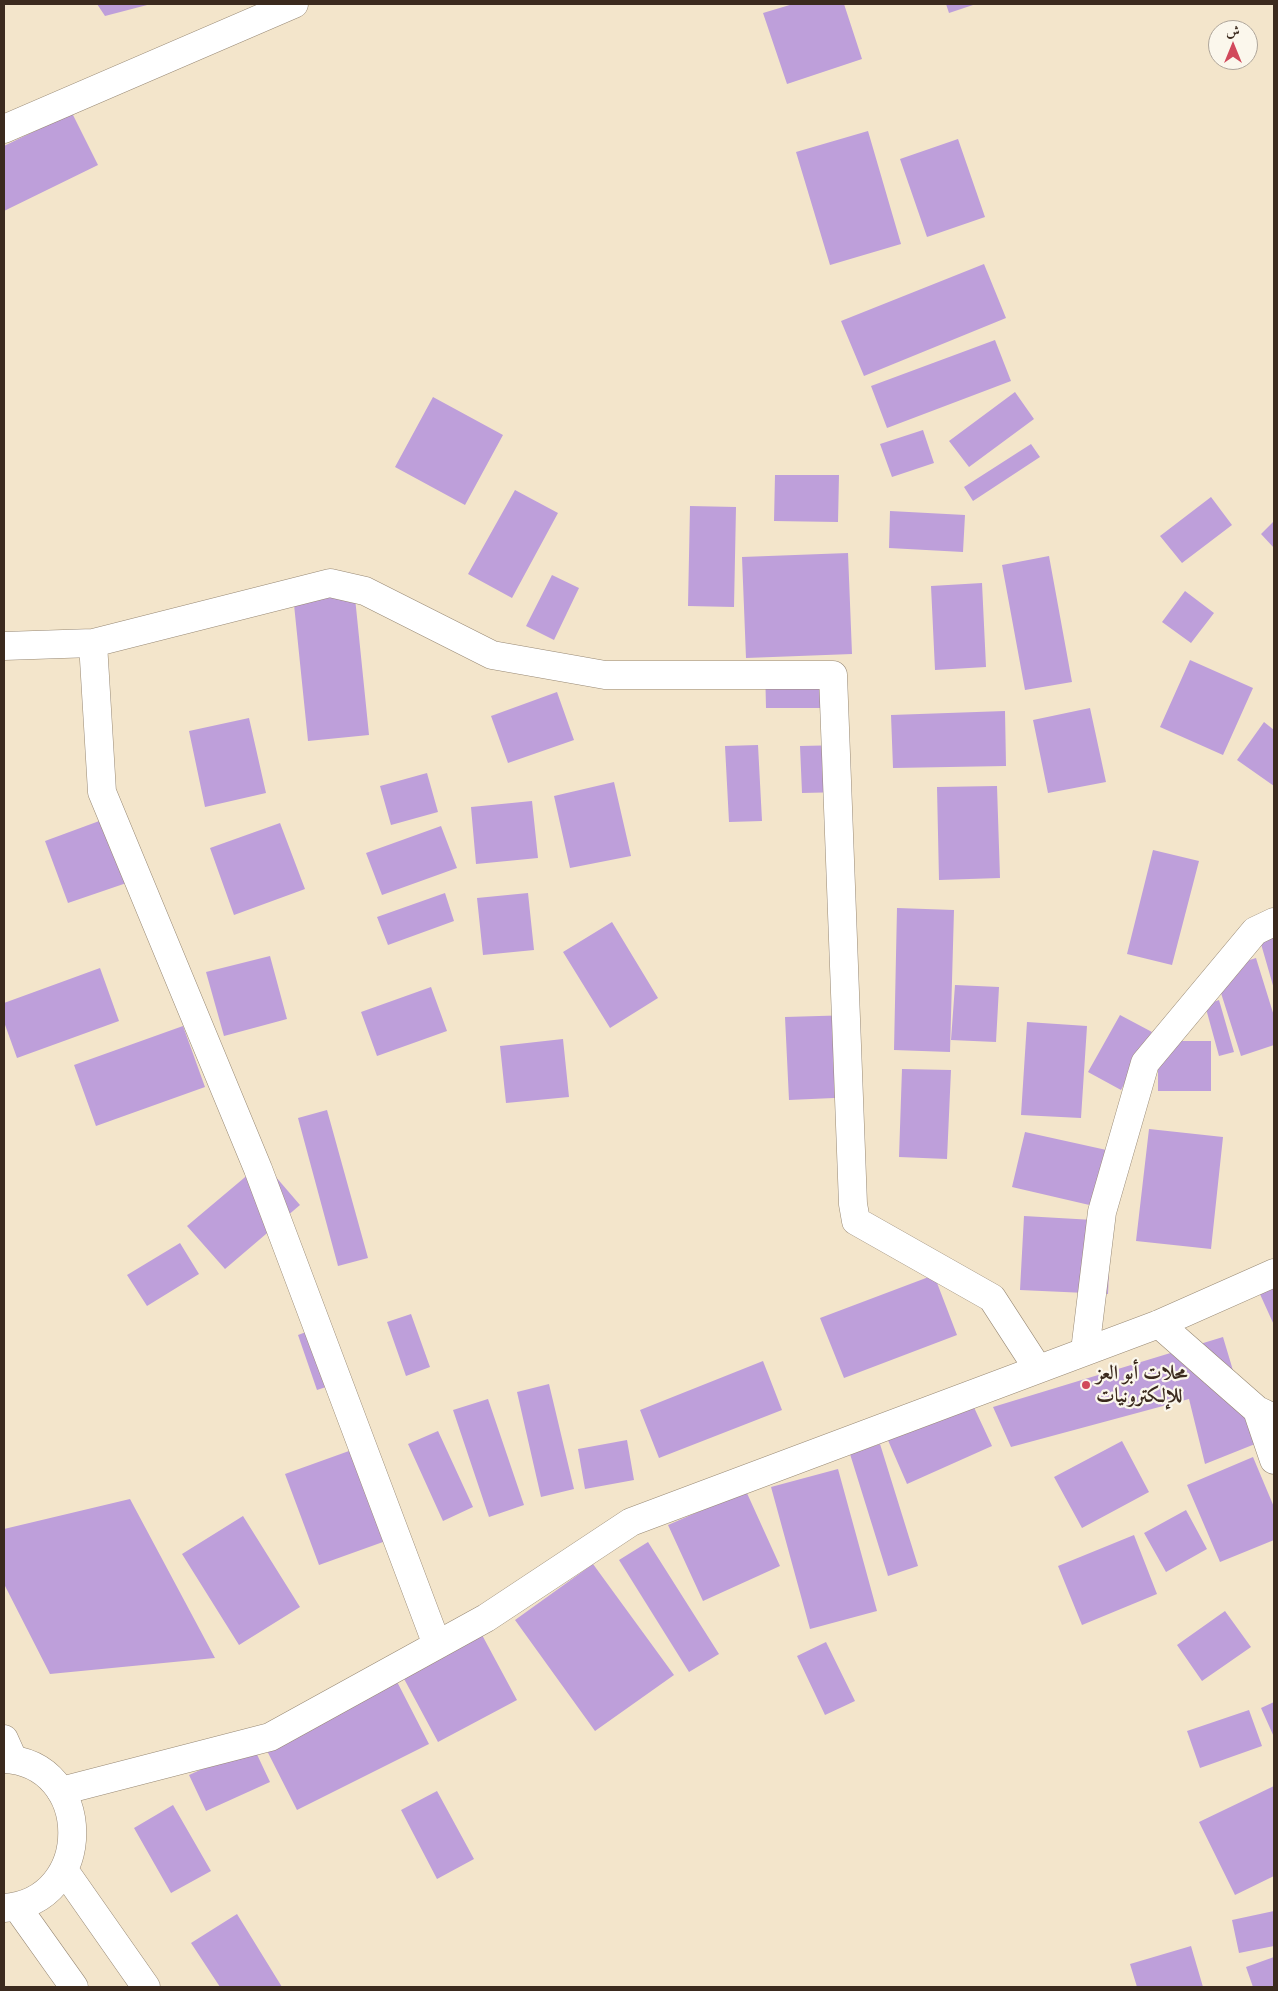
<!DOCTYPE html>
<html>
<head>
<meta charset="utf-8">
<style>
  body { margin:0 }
  #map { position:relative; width:1278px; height:1991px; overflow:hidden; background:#f3e5cb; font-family:"EB Garamond",Amiri,serif }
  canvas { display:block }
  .frame { position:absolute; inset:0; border:5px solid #3b2a1e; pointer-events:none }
  .north { position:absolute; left:1208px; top:20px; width:50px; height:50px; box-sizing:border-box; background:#fbf7ec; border:1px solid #aea59a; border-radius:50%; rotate:0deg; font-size:14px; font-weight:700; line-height:20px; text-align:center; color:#3b2a1e }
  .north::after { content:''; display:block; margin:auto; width:18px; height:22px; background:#d1495b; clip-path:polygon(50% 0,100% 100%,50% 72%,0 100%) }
</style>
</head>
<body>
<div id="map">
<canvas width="1278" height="1991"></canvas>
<div class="frame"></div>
<div class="north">ش</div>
</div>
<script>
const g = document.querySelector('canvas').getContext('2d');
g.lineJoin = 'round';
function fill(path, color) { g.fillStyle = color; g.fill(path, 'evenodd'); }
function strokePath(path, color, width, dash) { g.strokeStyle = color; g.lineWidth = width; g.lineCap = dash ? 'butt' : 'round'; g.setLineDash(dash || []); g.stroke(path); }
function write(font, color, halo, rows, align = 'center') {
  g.font = font + ' "EB Garamond",Amiri,serif'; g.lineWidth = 4.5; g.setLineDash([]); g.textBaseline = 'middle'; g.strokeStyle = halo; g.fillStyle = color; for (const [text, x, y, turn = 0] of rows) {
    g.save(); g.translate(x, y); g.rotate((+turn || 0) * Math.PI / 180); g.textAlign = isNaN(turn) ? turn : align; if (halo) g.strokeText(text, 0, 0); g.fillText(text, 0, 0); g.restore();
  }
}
fill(new Path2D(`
  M 97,4 L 151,4 L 105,16 Z
  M 793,4 L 844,4 L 862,59 L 787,84 L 763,13 Z
  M 946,4 L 976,4 L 949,13 Z
  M 72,113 L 98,165 L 4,211 L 4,146 Z
  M 868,131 L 901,244 L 830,265 L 796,152 Z
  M 958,139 L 985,217 L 927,237 L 900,159 Z
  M 984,264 L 1006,318 L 864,376 L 841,321 Z
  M 995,340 L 1011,381 L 887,428 L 871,386 Z
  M 1015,392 L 1034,419 L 969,467 L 949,441 Z
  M 433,397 L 503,435 L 465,505 L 395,467 Z
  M 923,430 L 934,463 L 892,477 L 880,444 Z
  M 1031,444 L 1040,457 L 973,501 L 964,487 Z
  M 775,475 L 839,475 L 838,522 L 774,521 Z
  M 515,490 L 558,513 L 512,598 L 468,574 Z
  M 1211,497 L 1232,525 L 1182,563 L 1160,536 Z
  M 690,506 L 736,507 L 734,607 L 688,606 Z
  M 890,511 L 965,515 L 963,552 L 889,548 Z
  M 1274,521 L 1274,548 L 1261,534 Z
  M 848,553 L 852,654 L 746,658 L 742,557 Z
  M 1049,556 L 1072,682 L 1025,690 L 1002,565 Z
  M 552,575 L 579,588 L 554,640 L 526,626 Z
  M 353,578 L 369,735 L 308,741 L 292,585 Z
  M 982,583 L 986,667 L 935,670 L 931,586 Z
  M 1185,591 L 1214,613 L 1191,643 L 1162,622 Z
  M 1190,660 L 1253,688 L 1223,755 L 1160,727 Z
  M 765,665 L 843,665 L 843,708 L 766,708 Z
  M 557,692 L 574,740 L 508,763 L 491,716 Z
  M 1090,708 L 1106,782 L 1048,793 L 1033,720 Z
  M 1005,711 L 1006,766 L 893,768 L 891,715 Z
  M 249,718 L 266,793 L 205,807 L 189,731 Z
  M 1264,722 L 1274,730 L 1274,786 L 1237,760 Z
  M 758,745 L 762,821 L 729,822 L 725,746 Z
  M 844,745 L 845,792 L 802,793 L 800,746 Z
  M 427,773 L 438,812 L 391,825 L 380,786 Z
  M 614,782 L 631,856 L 570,868 L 554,796 Z
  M 997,786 L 1000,878 L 939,880 L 937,787 Z
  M 532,801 L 538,858 L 476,864 L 471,807 Z
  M 121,813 L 144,877 L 68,903 L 45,841 Z
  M 280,823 L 305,889 L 234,915 L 210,848 Z
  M 441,826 L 457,868 L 382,895 L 366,853 Z
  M 1153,850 L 1199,861 L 1172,965 L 1127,954 Z
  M 445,893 L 454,921 L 388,945 L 377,917 Z
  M 528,893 L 534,950 L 483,955 L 477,898 Z
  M 897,908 L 954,910 L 950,1052 L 894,1050 Z
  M 612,922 L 658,998 L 610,1028 L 563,952 Z
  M 1274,933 L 1274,989 L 1259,937 Z
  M 270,956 L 287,1019 L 224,1036 L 206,972 Z
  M 1256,958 L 1274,1016 L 1274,1045 L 1241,1056 L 1214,971 Z
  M 100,968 L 119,1021 L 17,1058 L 4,1022 L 4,1003 Z
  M 955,985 L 999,987 L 996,1042 L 951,1040 Z
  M 431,987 L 447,1031 L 377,1056 L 361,1012 Z
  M 1219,1000 L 1234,1052 L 1219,1056 L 1205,1005 Z
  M 853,1015 L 856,1097 L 789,1100 L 785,1017 Z
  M 1120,1015 L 1152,1032 L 1121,1090 L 1088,1072 Z
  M 1027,1022 L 1087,1026 L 1081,1118 L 1021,1115 Z
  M 183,1026 L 205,1087 L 96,1126 L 74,1065 Z
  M 563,1039 L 569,1097 L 506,1103 L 500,1046 Z
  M 1158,1041 L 1211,1041 L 1211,1091 L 1158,1091 Z
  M 902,1069 L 951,1070 L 947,1159 L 899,1157 Z
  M 327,1110 L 368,1258 L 338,1266 L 298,1118 Z
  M 1149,1129 L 1223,1137 L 1211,1249 L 1136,1241 Z
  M 1025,1132 L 1111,1151 L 1098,1207 L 1012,1187 Z
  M 263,1162 L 300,1205 L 225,1269 L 187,1226 Z
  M 1024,1216 L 1111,1221 L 1108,1294 L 1020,1290 Z
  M 180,1243 L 199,1274 L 147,1306 L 127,1275 Z
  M 934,1275 L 957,1335 L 844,1378 L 820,1318 Z
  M 1274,1284 L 1274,1325 L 1259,1292 Z
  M 411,1314 L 430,1367 L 406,1376 L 387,1322 Z
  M 314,1329 L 335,1384 L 317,1390 L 298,1335 Z
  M 1223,1337 L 1255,1444 L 1205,1464 L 1189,1399 L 1011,1447 L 993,1407 Z
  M 763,1361 L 782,1410 L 659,1458 L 640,1410 Z
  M 549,1384 L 574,1489 L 541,1497 L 517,1392 Z
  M 488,1399 L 524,1505 L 489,1517 L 453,1410 Z
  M 971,1401 L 992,1446 L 907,1484 L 887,1438 Z
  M 438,1431 L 473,1507 L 443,1521 L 408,1444 Z
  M 627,1440 L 634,1480 L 585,1489 L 578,1449 Z
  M 1122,1441 L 1149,1492 L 1082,1528 L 1054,1477 Z
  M 374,1442 L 408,1533 L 319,1565 L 285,1474 Z
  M 880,1444 L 918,1566 L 888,1576 L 850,1454 Z
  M 1253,1457 L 1274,1507 L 1274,1540 L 1220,1562 L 1187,1485 Z
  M 838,1469 L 877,1611 L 810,1629 L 771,1487 Z
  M 746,1491 L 780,1566 L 703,1601 L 668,1525 Z
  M 130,1499 L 215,1658 L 50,1674 L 4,1584 L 4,1529 Z
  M 1186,1510 L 1207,1549 L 1166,1572 L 1144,1533 Z
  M 243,1516 L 300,1607 L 239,1645 L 182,1554 Z
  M 1134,1535 L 1157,1594 L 1082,1625 L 1058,1566 Z
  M 648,1542 L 719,1654 L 689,1672 L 619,1560 Z
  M 593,1564 L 674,1675 L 595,1731 L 515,1620 Z
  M 1225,1611 L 1251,1647 L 1202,1681 L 1177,1645 Z
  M 474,1620 L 517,1700 L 438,1742 L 395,1662 Z
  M 826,1642 L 855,1701 L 825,1715 L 797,1656 Z
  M 391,1670 L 429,1744 L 297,1810 L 259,1735 Z
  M 1274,1702 L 1274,1737 L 1261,1708 Z
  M 1249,1710 L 1262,1746 L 1200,1768 L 1187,1731 Z
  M 253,1746 L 270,1782 L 206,1811 L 189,1775 Z
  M 1274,1786 L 1274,1876 L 1235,1895 L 1199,1822 Z
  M 437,1791 L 474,1859 L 437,1879 L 401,1810 Z
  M 173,1805 L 211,1871 L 171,1893 L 134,1828 Z
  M 1274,1911 L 1274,1946 L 1239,1953 L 1232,1920 Z
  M 237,1914 L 282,1987 L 220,1987 L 191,1943 Z
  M 1191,1946 L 1203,1987 L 1137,1987 L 1130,1964 Z
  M 1274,1957 L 1274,1987 L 1253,1987 L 1246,1967 Z`), '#be9fda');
const street = new Path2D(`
  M 4,129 L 294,4
  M 93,643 L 102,792 L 258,1169 L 437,1645
  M 4,646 L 93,643 L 330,583 L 365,591 L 492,655 L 605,675 L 833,675 L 853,1204 L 856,1221 L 992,1298 L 1038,1369
  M 1159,1324 L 1257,1410 L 1274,1418
  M 1085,1351 L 1102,1212 L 1145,1063 L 1255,931 L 1274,922
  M 1257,1410 L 1274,1460
  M 61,1791 L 270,1737 L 486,1618 L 631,1522 L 1159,1324 L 1274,1273`);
const secondary = new Path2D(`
  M 4,1739 L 13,1759`);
const primary = new Path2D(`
  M 4,1759 C 94,1763 96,1901 4,1908
  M 64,1870 L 146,1987
  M 17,1907 L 74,1987`);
strokePath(street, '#978874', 29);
strokePath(secondary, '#978874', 29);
strokePath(primary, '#978874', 29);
strokePath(street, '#fff', 28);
strokePath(secondary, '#fff', 28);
strokePath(primary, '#fff', 28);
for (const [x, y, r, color] of [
  [1086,1385,5,"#d1495b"]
]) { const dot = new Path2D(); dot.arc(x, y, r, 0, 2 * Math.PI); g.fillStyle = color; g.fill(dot); strokePath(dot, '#fbf7ec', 2); }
write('bold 20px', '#3b2a1e', '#fbf7ec', [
  ["محلات أبو العز",1096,1374],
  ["للإلكترونيات",1096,1397]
], 'left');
</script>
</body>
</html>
